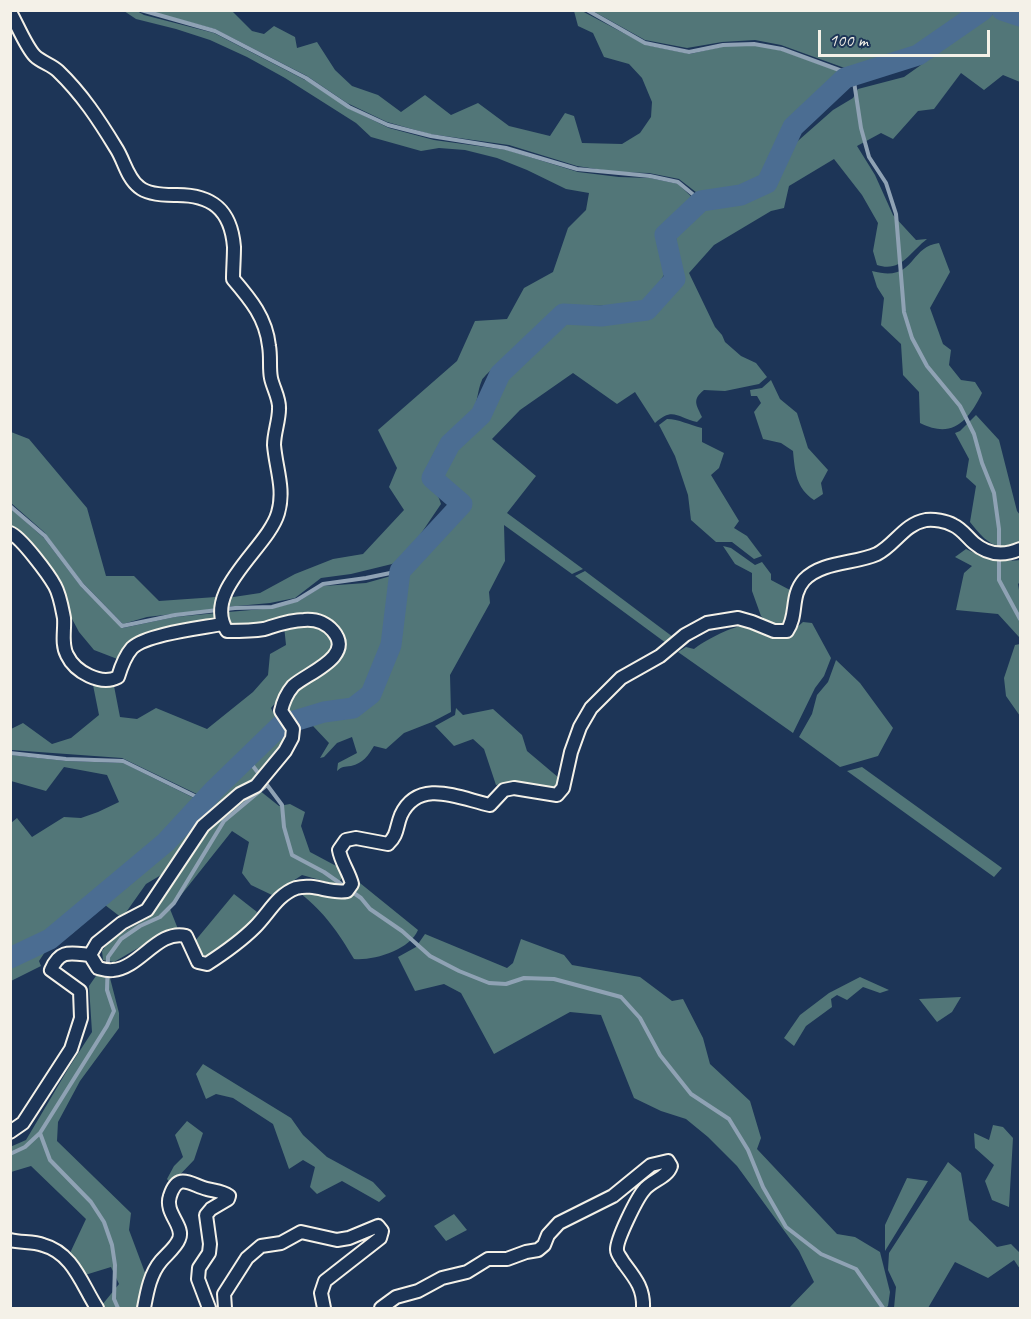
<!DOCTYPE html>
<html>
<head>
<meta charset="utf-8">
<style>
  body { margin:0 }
  #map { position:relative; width:1031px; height:1319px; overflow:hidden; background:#1d3557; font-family:Caveat,sans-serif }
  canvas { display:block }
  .frame { position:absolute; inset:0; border:12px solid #f4f1e8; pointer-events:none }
  .scale { position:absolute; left:818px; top:30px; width:172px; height:27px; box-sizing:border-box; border:3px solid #f4f1e8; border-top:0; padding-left:8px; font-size:18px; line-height:21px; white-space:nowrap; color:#f4f1e8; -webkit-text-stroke:4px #1d3557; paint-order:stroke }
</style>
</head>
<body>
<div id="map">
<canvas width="1031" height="1319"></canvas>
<div class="frame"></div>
<div class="scale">100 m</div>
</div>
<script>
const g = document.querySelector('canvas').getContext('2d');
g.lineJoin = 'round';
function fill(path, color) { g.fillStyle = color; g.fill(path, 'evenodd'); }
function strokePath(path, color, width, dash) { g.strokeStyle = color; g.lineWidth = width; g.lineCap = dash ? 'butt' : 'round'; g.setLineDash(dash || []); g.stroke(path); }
fill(new Path2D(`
  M 209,10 L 232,11 L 252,31 L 264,34 L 274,26 L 295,37 L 297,48 L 317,42 L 335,70 L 352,86 L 378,95 L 401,112 L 425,95 L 451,115 L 478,103 L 509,126 L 550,136 L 565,113 L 574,116 L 582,143 L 622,144 L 640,133 L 651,117 L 652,102 L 642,78 L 629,64 L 604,57 L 593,33 L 578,26 L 574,11 L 582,11 L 646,45 L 690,54 L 725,46 L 756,45 L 783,51 L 849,75 L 842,77 L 791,126 L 762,180 L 745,189 L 701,196 L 679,179 L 649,173 L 616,172 L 577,166 L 509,145 L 430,134 L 387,122 L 347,103 L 307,76 L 215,29 L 148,11 Z
  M 124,11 L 137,11 L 144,15 L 214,33 L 307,81 L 350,109 L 389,128 L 434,140 L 507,150 L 578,172 L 619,177 L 650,178 L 678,184 L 695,200 L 660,232 L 666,271 L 652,296 L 642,305 C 622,306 576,304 560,310 C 553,312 485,374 482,380 C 477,391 478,404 471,415 C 459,435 433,441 429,467 C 426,484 437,489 441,504 L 405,557 L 392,564 L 351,574 L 321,578 L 295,598 L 270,603 L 226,607 L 227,598 L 260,593 L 295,574 L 333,559 L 363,554 L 404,510 L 389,487 L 397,468 L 378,430 L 457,361 L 475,321 L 507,319 L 524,288 L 553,272 L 568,228 L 586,210 L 589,193 L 566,189 L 527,170 L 497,158 L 465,150 L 439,148 L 421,151 L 371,137 L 356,123 L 285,78 L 247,57 L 210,40 L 176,29 L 136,19 Z
  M 593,11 L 969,10 L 969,11 L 915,52 L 853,71 L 781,45 L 755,40 L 722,42 L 687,48 L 645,40 Z
  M 993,14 L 1020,22 L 1020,82 L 1003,75 L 984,90 L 961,73 L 934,109 L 918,111 L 893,139 L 881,133 L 857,146 L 875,175 L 893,215 L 916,240 L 927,239 C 910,252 901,273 877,265 L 873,251 L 878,223 L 862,195 L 834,159 L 789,186 L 784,208 L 771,211 L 714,245 L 689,273 L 715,327 L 722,335 L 725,342 L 741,356 L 756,363 L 767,377 L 759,384 L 725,391 L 704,390 C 692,400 696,404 702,417 L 697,422 C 678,418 673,406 655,423 L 635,392 L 617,404 L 573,373 L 520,410 L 492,439 L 536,476 L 507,513 L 583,569 L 572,574 L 504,525 L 505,561 L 489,592 L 490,603 L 450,675 L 451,712 L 432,722 L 404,733 L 386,749 L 374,746 C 368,756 363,763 351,766 C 344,767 342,766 337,771 L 338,763 L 357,753 L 352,737 L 337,743 L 324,757 L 320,758 L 329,743 L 313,726 L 297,727 L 294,723 L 354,712 L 374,696 L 395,647 L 403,572 L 470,500 L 440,478 L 447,469 L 455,446 L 487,417 L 505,376 L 541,340 L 565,322 L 607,323 L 635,320 L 658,311 L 676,291 L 681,278 L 676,238 L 705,206 L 737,203 L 757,198 L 773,184 L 791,147 L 833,110 L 853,98 L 858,89 L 904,77 Z
  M 939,243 L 950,272 L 930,308 L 943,344 L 951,350 L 949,365 L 961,380 L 975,382 L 982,393 C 968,422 952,439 920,423 L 919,392 L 903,375 L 901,344 L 881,325 L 884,298 L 877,287 L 872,271 C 916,283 908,247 939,243 Z
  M 771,380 L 780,399 L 797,413 L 808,448 L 828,470 L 821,483 L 823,494 L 814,500 C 796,488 795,472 793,451 L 781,443 L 763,439 L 754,412 L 761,403 L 757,396 L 751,396 L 750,390 L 762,388 Z
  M 976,415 L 999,440 L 1017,511 L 1020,515 L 1020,544 C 995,552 985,541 970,522 L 976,486 L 966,477 L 969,459 L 955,433 L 960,431 Z
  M 667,419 C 679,419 689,425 702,428 L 702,442 L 724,453 L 719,468 L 711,475 L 739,521 L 734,528 L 747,536 L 762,556 L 754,559 L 732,542 L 716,542 L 691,520 L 688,495 L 675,456 L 659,425 Z
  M 11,432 L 29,439 L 87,508 L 106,576 L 134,576 L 159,601 L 216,597 L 215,609 L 147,617 L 123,624 L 82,582 L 44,532 L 11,503 Z
  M 10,508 L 44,538 L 82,588 L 123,628 L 175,617 L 217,613 L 216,622 L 164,630 L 120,660 L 94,650 L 79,632 L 63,602 L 18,531 L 11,525 Z
  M 723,546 L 731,548 L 755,565 L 762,562 L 771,574 L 771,580 L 790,590 L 787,606 L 789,619 L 783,626 L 772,626 L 761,616 L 752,591 L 752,573 L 735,564 Z
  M 966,549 C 985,558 999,562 1020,560 L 1020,582 L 1018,584 L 1020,596 L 1020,637 L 1019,637 L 998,614 L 956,610 L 964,573 L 972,566 L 955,557 Z
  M 585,571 L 673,637 L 666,643 L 575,576 Z
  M 398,574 L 387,645 L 368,694 L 351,706 L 324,709 L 290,718 L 285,707 L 289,697 L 341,653 L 330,623 L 230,625 L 228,612 L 274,608 L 299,601 L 323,586 L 366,583 Z
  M 803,622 L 812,623 L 831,658 L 824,676 L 815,688 L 793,733 L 678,652 L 686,647 L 694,649 C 704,641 729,628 741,626 C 745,626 751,629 755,630 C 774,636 788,636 803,622 Z
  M 284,626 L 323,626 L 335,636 L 334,654 L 284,693 L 271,708 L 278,722 L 203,797 L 122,758 L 11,750 L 11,729 L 23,723 L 52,744 L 71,738 L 99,715 L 93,685 L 114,686 L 120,717 L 137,719 L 156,708 L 207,729 L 253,692 L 268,675 L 270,654 L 286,645 Z
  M 1020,644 L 1020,716 L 1006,696 L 1004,678 L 1015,645 Z
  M 836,660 L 860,683 L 893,728 L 878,756 L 840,767 L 799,737 L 812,714 L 817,695 L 828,682 Z
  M 456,708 L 463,715 L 493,709 L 522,735 L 527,751 L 559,778 L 556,787 C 536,792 520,779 496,785 L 484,749 L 473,739 L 454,746 L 435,726 L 455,715 Z
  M 280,730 L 286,730 L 286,741 L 253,784 L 238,792 L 171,869 L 146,884 L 122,918 L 105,905 L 73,933 L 45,952 L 39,961 L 41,966 L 11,981 L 11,960 L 42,946 L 66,930 L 169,843 Z
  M 11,755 L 66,761 L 123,763 L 200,801 L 164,840 L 48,938 L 11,955 L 11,823 L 17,818 L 32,837 L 64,817 L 81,818 L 98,812 L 119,802 L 107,775 L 64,767 L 46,791 L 11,781 Z
  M 862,767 L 1002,868 L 994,877 L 847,771 Z
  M 259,790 L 279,806 L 290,804 L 305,812 L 301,826 L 310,852 L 340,868 L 342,877 L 338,885 L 302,875 L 272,895 L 251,885 L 242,873 L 249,842 L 232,831 L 170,909 L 178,929 L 164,933 L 114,962 L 103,960 L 102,951 L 109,942 L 125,931 L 152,916 L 204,834 L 245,798 Z
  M 355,879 L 418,930 C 410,950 373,961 354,959 C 338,932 325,913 300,893 L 308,890 L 347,897 L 353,893 Z
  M 234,894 L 257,912 L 247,928 L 208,957 L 202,954 L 195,941 Z
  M 425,934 L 507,968 L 513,963 L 521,939 L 564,955 L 572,965 L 640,977 L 672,1001 L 683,999 L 703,1038 L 710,1064 L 750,1101 L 761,1138 L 757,1149 L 837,1234 L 855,1237 L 880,1252 L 890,1292 L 888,1306 L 886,1308 L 789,1308 L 814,1282 L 799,1251 L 737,1166 L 708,1137 L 686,1119 L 661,1111 L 634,1098 L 601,1015 L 570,1012 L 494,1054 L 461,993 L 444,984 L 415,991 L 398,957 L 416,947 Z
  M 98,973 L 110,978 L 119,1013 L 119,1028 L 80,1081 L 58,1122 L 57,1141 L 131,1213 L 129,1230 L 147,1278 L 139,1308 L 105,1308 L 102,1305 L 119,1284 L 111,1267 L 85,1275 L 70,1253 L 86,1219 L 31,1166 L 11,1172 L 10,1147 L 26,1140 L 68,1069 L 92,1032 L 89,986 Z
  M 860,977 L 889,990 L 880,993 L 863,987 L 847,1000 L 837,995 L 831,999 L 832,1007 L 806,1026 L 794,1046 L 784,1038 L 800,1015 L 829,993 Z
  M 961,997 L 952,1012 L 937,1022 L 919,999 Z
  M 203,1064 L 291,1118 L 303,1135 L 327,1157 L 373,1182 L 386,1196 L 379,1202 L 342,1181 L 317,1194 L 310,1187 L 315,1167 L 303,1160 L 289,1169 L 273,1124 L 233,1098 L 216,1094 L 206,1099 L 196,1074 Z
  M 187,1121 L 203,1133 L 194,1160 L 171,1184 L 167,1179 L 174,1166 L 183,1157 L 175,1135 Z
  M 993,1125 L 1003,1127 L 1013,1138 L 1009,1207 L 992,1200 L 985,1181 L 994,1165 L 975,1148 L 974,1133 L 989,1140 Z
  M 948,1162 L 961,1173 L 969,1220 L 997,1247 L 1011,1244 L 1020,1253 L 1020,1269 L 1014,1260 L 988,1278 L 955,1262 L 928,1308 L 894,1308 L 896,1287 L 888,1270 L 889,1253 Z
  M 907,1178 L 928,1181 L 885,1251 L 885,1225 Z
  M 454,1214 L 467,1230 L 446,1241 L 434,1226 Z`), '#527678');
strokePath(new Path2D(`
  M 141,10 L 215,31 L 306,78 L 349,107 L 388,125 L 431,136 L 506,148 L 577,169 L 650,176 L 678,182 L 701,201
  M 587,10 L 645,43 L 689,52 L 723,45 L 754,44 L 782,49 L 853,75 L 861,128 L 869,157 L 886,183 L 896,214 L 904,312 L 912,338 L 927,366 L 960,406 L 974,434 L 982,463 L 994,493 L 999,529 L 999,580 L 1020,619
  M 10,506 L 45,536 L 82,585 L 122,626 L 175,615 L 235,608 L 272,607 L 297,600 L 323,584 L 366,578 L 400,571
  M 10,753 L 66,759 L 123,761 L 205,801
  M 247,758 L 282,805 L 284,827 L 292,855 L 324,872 L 361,898 L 370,909 L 402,931 L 430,956 L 459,971 L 489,983 L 506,984 L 524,978 L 554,979 L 621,997 L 640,1018 L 660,1055 L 691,1094 L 729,1119 L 748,1150 L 763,1187 L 786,1227 L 821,1254 L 856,1269 L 883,1308
  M 40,1133 L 50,1160 L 91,1202 L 104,1222 L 112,1245 L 115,1265 L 114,1299 L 118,1308
  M 10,1154 L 25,1147 L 40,1133 L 107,1026 L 114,1011 L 107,990 L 108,957 L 121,939 L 140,926 L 160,917 L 174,903 L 224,821 L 267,785`), '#8fa2b4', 4);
strokePath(new Path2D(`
  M 1002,10 L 1020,16
  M 10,958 L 50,939 L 166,842 L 215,789 L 281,725 L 324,712 L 353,708 L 371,694 L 391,645 L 400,571 L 462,504 L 432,478 L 450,444 L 481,415 L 500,374 L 563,314 L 601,316 L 647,310 L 675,279 L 665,235 L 701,201 L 741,195 L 767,183 L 793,127 L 845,78 L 918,55 L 983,10`), '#4b6d92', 21);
const minor = new Path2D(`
  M 10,12 C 17,24 26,47 35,56 C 41,62 52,65 58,71 C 82,94 99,120 116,148 C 124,160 127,178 139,187 C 147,194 163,195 174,195 C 211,194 231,209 234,247 C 234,258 233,269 233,279 C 251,300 266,318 269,346 C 271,357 269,368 271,378 C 273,388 280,399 279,409 C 279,421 274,433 274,445 C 276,469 285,489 278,513 C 268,548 201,591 227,631 C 239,631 252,631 264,629 C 277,625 290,620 304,620 C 316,619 325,622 333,631 C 355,657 307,673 293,686 C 287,693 283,702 281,711 L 293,729 L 292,738 L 285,751 L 256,786 L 240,794 L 203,826 L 147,910 L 122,923 L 97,943 L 90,955 L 98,968 C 102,969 108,971 113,970 C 140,968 158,929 186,936 L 198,962 L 207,964 C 224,953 241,941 255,927 C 269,913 277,895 296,888 C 315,883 329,894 347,891 L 352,884 C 349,872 341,862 339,850 L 346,840 L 356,838 L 388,844 C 398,835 396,827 401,815 C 419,777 461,799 490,805 L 504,790 L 514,788 L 557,795 L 563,788 L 571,752 L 580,727 L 591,708 L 621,678 L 660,656 L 685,635 L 707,623 L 738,618 L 752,622 L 774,631 L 787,631 C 798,615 790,596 804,580 C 822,561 855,564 877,554 C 895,545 904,524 926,520 C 934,519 946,521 953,525 C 962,529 967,537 974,543 C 988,555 1004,556 1020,549
  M 10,533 C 21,537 49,575 55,586 C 60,595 62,608 64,618 C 65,630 61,644 67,655 C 75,672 101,686 118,677 C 121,667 125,656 132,648 C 147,634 201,628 222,624
  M 10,1132 L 23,1123 L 71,1049 L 81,1018 L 80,991 L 51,970 C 60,949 70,953 90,955
  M 10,1240 C 21,1243 33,1241 43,1245 C 73,1253 82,1285 97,1308
  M 144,1308 C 147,1292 150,1274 161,1261 C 167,1254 176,1247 179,1239 C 185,1226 164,1213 170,1196 C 178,1171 191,1185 207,1189 C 214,1191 222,1191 229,1196 L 228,1199 L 211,1209 L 206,1215 L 210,1244 L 209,1253 L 199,1268 L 198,1279 L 209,1308
  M 225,1308 L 224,1294 L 247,1258 L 261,1246 L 281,1243 L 301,1232 L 337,1240 L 349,1238 L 378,1226 L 382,1231 L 380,1238 L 325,1281 L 321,1293 L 324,1308
  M 381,1308 L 396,1297 L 418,1291 L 442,1278 L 467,1272 L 488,1259 L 507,1259 L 526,1252 L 538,1250 L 544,1245 L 548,1235 L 559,1223 L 613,1196 L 651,1165 L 668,1161 L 671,1166 C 667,1178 652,1180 644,1190 C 637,1198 616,1240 617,1250 C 617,1254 621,1258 623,1262 C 635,1278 644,1288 643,1308`);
strokePath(minor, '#f4f1e8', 16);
strokePath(minor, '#1d3557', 12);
</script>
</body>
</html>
